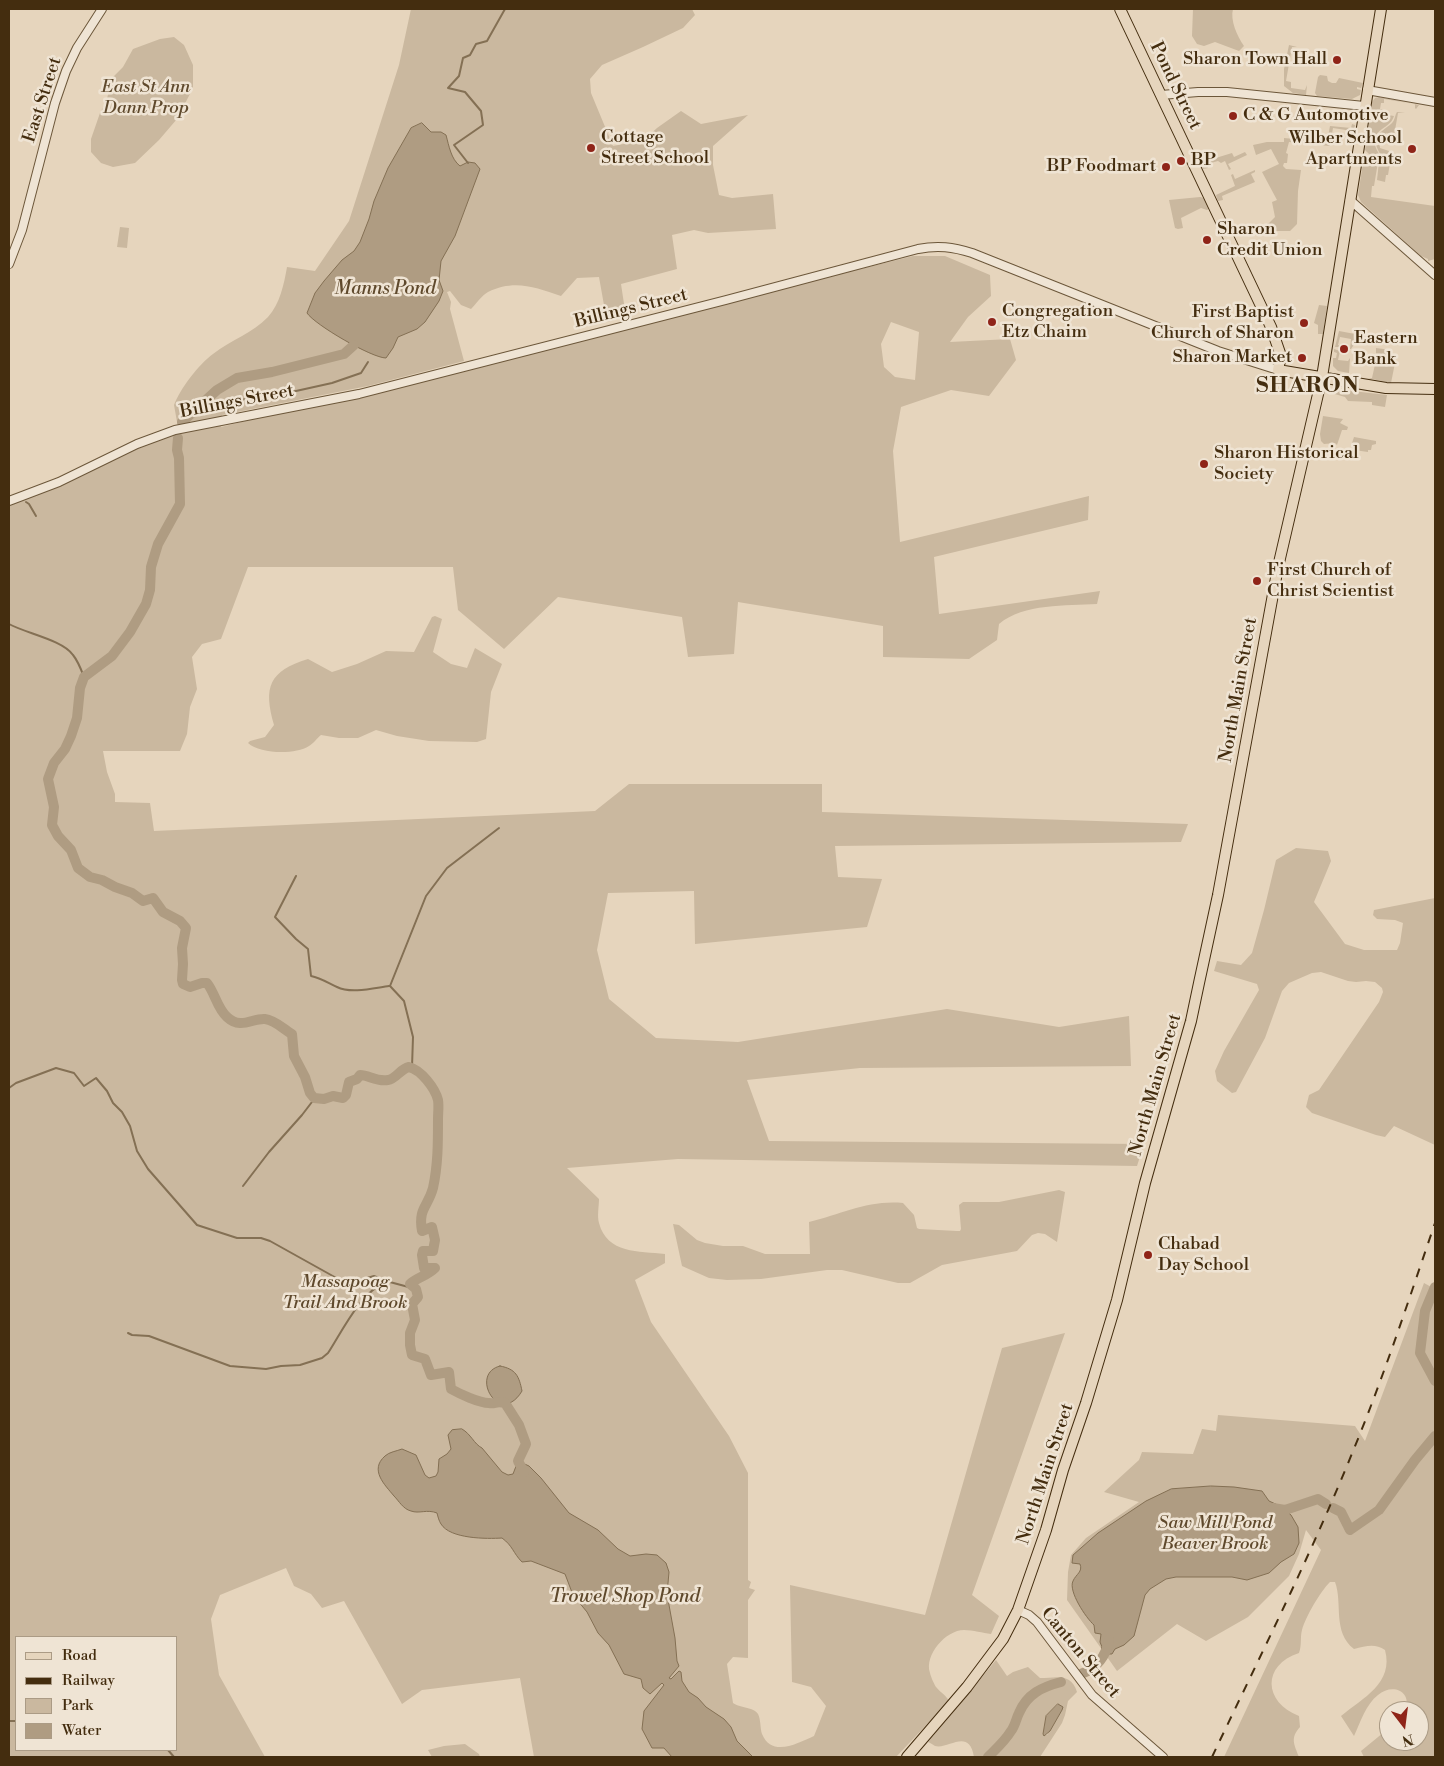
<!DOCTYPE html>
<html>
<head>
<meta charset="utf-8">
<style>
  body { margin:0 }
  #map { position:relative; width:1444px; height:1766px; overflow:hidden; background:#e6d5bd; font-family:"Libre Bodoni",serif }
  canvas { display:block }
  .frame { position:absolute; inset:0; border:10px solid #442d0f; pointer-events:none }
  .legend { position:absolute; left:15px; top:1636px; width:162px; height:115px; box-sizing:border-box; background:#efe4d4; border:1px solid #ab9b85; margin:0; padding:6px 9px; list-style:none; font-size:15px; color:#442d0f }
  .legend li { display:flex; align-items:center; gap:10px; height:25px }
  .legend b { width:25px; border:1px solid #ab9b85 }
  .north { position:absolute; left:1379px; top:1701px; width:50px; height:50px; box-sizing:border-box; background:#efe4d4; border:1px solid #ab9b85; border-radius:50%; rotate:165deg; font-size:14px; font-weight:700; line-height:20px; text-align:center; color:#442d0f }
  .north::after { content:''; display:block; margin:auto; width:18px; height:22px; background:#8f2418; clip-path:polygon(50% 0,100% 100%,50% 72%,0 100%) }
</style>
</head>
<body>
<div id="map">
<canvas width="1444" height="1766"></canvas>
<div class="frame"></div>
<ul class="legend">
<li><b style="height:6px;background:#e6d5bd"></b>Road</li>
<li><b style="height:6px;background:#442d0f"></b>Railway</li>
<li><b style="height:14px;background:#cab89f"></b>Park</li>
<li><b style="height:14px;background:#af9c82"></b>Water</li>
</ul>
<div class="north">N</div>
</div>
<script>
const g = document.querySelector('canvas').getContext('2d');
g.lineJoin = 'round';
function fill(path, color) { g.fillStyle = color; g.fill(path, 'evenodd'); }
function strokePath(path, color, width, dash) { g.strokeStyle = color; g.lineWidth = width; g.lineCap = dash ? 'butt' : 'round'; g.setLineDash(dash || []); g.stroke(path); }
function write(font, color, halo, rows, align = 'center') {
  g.font = font + ' "Libre Bodoni",serif'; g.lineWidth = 5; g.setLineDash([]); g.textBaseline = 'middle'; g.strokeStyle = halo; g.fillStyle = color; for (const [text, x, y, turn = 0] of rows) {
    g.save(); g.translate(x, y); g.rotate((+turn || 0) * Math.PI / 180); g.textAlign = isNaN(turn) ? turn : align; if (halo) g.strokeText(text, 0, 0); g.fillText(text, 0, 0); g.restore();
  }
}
fill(new Path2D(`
  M 411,9 L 692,9 L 695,15 L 683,28 L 643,47 L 602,65 L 590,79 L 591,93 L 613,146 L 644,140 L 657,128 L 681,111 L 701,124 L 748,115 L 713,146 L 713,165 L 719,195 L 732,198 L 773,194 L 776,229 L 708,233 L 694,230 L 672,235 L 677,269 L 621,284 L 626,317 L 607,322 L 599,277 L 577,278 L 561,296 C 535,287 514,279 488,292 C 482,295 476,304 471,309 L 461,305 L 450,291 L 447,292 L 451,302 L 450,309 L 464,361 L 368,386 L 222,415 L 221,427 L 913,256 L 945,256 L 990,275 L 991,296 L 968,317 L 950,342 L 1010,339 L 1016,360 L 989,396 L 951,390 L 901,407 L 893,451 L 900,542 L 1089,496 L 1088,520 L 934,557 L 939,614 L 1100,591 L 1097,604 C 1066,606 1024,603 999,624 L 997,640 L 969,659 L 883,657 L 883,626 L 738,602 L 734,654 L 688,657 L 682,617 L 558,597 L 504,649 L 458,610 L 453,567 L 248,567 L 221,639 L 202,644 L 192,657 L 197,689 L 190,707 L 187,734 L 180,751 L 103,751 L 107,772 L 115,794 L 115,802 L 150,803 L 154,831 L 595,811 L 629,784 L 822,784 L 822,812 L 1188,824 L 1181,842 L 835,846 L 838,877 L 882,879 L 867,927 L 695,944 L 694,891 L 608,893 L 597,950 L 609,999 L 656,1038 L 738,1042 L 947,1009 L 1059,1027 L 1129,1016 L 1131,1066 L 860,1068 L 747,1080 L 769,1141 L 1144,1144 L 1137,1166 L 678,1159 L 567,1168 L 599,1199 C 599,1206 597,1216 599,1223 C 607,1254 639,1251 665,1254 L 665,1263 L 635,1280 L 651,1322 L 729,1436 L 748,1473 L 748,1580 L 751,1582 L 749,1588 L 755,1590 L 748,1600 L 748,1658 L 733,1657 L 727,1664 L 733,1703 C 739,1708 754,1707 758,1714 C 761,1720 760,1728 762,1734 C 772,1758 798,1743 814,1736 L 826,1706 L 811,1687 L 792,1682 L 790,1585 L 925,1615 L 1002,1348 L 1065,1333 L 972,1595 L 999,1616 L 991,1634 C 983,1633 973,1630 964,1630 C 946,1630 924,1655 930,1673 C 931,1677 934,1684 936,1687 C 941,1693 946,1695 949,1701 L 896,1757 L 534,1757 L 520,1678 L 422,1690 L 402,1704 L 344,1601 L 322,1608 L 311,1594 L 294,1586 L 286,1568 L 220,1595 L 211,1619 L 219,1675 L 265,1757 L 13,1757 L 9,1756 L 9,505 C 68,487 120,450 179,433 L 174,405 C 180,389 199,364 213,354 C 231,340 253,333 268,317 C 280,304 284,284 287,267 L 315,271 L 349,221 L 399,65 ZM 891,322 L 919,332 L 915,380 L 895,377 L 884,367 L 881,344 ZM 16,1637 L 176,1637 L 176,1750 L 16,1750 Z
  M 1193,9 L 1233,9 C 1230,20 1237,36 1244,46 L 1239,51 L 1215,42 L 1204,46 L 1197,44 L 1192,36 Z
  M 174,37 L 184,45 L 193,65 L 193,88 L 177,119 L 159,140 L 135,163 L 113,167 L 101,163 L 91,152 L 91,139 L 100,113 L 106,102 L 113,77 L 123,67 L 133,49 L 160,39 Z
  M 1289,45 L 1297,47 L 1292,47 L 1286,81 L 1291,82 L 1291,88 L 1305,90 L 1307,85 L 1306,95 L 1293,93 L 1284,86 L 1284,69 Z
  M 1320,75 L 1327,76 L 1328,81 L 1332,83 L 1336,83 L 1339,78 L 1363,83 L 1361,88 L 1357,87 L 1357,89 L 1361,90 L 1360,95 L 1352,99 L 1317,96 L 1315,93 L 1318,77 Z
  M 1379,97 L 1419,105 L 1416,109 L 1415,108 L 1415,104 L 1384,99 L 1384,103 L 1381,103 L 1380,109 L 1383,110 L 1382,114 L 1394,116 C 1390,131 1364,129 1379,154 L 1377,156 L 1370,155 L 1365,150 L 1372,102 L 1375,98 Z
  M 1397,112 L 1405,113 L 1398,113 L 1394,136 L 1386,133 L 1386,135 L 1382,134 L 1379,140 L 1380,148 L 1392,152 L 1391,158 L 1382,157 C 1369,136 1378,135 1392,123 C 1395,120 1395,115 1397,112 Z
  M 1352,124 L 1355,125 L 1352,143 L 1350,143 L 1352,131 L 1333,128 L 1330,146 L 1289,142 L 1286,153 L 1288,154 L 1287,163 L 1284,163 L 1283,166 L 1286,169 L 1301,170 L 1298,191 L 1297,224 L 1290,231 L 1252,231 L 1269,223 L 1275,217 L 1272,202 L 1277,200 L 1262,172 L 1279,164 L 1271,149 L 1256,155 L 1253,145 L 1267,142 L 1284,142 L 1284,138 L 1327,142 L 1330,126 L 1351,128 Z
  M 1245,152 L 1247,155 L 1228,164 L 1231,169 L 1229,170 L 1225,161 L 1221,163 L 1218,161 L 1207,164 L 1208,168 L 1203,169 L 1199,161 L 1203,157 L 1206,161 L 1232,153 L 1234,157 Z
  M 1371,160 L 1378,162 L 1374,186 L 1372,186 L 1371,197 L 1435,206 L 1435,259 L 1428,261 L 1428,259 L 1421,256 L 1361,202 L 1358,195 L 1363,163 Z
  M 1379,162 L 1390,163 L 1388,175 L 1386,175 L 1385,182 L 1377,180 Z
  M 1255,170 L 1255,172 L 1251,174 L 1255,182 L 1222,196 L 1223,200 L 1218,201 L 1216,195 L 1235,186 L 1231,175 L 1233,174 L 1235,179 Z
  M 1200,197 L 1205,198 L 1210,208 L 1207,210 L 1201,208 L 1181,218 L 1183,228 L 1178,229 L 1175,228 L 1169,200 Z
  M 120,227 L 129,228 L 127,248 L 117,247 Z
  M 1319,305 L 1327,306 L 1323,334 L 1318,334 L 1318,325 L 1314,323 Z
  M 1339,331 L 1371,337 L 1371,340 L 1398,344 L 1370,343 L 1357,340 L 1351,349 L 1350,349 L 1351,339 L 1340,337 L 1338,345 L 1340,346 L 1340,347 L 1335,347 Z
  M 1376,348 L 1391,350 L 1389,362 L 1395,363 L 1391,383 L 1367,378 L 1372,378 L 1376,360 Z
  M 1334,349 L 1340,351 L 1338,360 L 1348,361 L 1350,358 L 1349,373 L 1338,371 L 1333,366 L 1333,358 L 1336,358 L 1337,353 L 1334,352 Z
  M 1335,389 L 1387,395 L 1385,407 L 1372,405 L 1372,402 L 1348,401 L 1345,397 L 1328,392 Z
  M 1323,416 L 1343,419 L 1340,423 L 1348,427 L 1347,430 L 1342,430 L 1337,445 L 1335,443 L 1324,444 L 1321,441 L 1320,434 Z
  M 1354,437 L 1376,441 L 1376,444 L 1372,445 L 1371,450 L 1368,450 L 1368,452 L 1354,450 L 1354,447 L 1351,446 Z
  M 435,616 L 442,619 L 433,652 L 451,664 L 467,668 L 475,648 L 502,664 L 491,692 L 486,739 L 477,742 L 429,741 L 397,736 L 376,730 L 358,738 L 339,738 L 321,735 C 317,738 313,744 309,746 C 295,755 260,754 248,743 L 250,741 L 265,737 L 274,725 C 263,687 269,671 308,659 L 332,672 L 357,664 L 386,651 L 414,652 L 432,617 Z
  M 1296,848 L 1328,851 L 1331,861 L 1314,902 L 1345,944 L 1364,950 L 1397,950 L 1400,943 L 1403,923 L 1395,920 L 1377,919 L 1373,915 L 1374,910 L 1435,898 L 1435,1145 L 1394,1126 L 1385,1137 L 1376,1135 L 1312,1113 L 1306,1107 L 1309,1095 L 1319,1090 L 1379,1002 L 1383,992 L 1382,988 L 1375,982 L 1366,981 L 1356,982 L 1348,981 L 1321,972 L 1312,973 L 1289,983 L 1282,991 L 1265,1038 L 1236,1092 L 1232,1093 L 1217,1081 L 1215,1071 L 1224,1051 L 1259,990 L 1257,984 L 1214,971 L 1217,961 L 1241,965 L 1252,953 L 1264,910 L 1276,860 Z
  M 1059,1190 L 1065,1192 L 1057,1242 L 1045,1234 L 1038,1233 L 1032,1235 L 1017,1251 L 942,1265 L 910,1283 L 898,1283 L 842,1270 L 827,1270 L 761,1279 L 727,1280 L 709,1278 L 682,1266 L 673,1224 L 679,1225 L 697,1240 L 705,1243 L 723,1246 L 743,1246 L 765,1254 L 810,1254 L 809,1222 C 843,1214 867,1200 903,1203 L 914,1215 L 917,1228 L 919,1229 L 957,1231 L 960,1231 L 961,1229 L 959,1205 L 963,1202 L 999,1202 Z
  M 1424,1283 L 1435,1289 L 1435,1757 L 1364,1757 L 1361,1751 L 1389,1728 L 1389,1741 L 1419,1741 L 1419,1711 L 1405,1711 C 1413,1691 1392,1683 1378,1695 C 1366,1704 1360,1723 1354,1736 L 1341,1716 C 1363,1698 1394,1683 1385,1650 C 1375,1643 1366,1646 1354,1649 C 1332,1632 1343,1603 1335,1582 L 1330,1582 C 1320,1592 1306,1616 1302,1630 C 1300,1637 1302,1645 1299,1653 C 1262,1665 1263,1702 1299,1716 L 1300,1727 C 1290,1738 1294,1744 1299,1757 L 1224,1757 L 1321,1550 L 1306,1530 L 1299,1554 L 1289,1576 L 1248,1617 L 1206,1641 L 1177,1624 L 1117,1671 L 1067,1600 L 1068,1572 L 1071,1555 L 1086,1538 L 1139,1502 L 1104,1492 L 1139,1460 L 1142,1452 L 1193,1454 L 1202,1429 L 1216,1431 L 1218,1415 L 1355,1426 L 1365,1441 Z
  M 996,1660 L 1007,1676 L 1013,1672 L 1028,1667 L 1040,1678 C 1056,1678 1071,1672 1077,1692 L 1068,1701 L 1065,1715 L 1062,1723 L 1040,1757 L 974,1757 C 969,1727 948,1750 935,1746 C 933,1745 931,1743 928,1742 ZM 1058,1704 L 1062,1710 L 1047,1735 L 1043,1734 L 1046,1716 Z
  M 465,1744 L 479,1754 L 480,1757 L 432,1757 L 428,1750 L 444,1746 Z`), '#cab89f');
const water = new Path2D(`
  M 422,123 L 431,132 L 441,132 L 446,135 C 449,146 451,159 460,166 L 468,162 L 475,163 L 480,169 L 455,236 L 441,261 L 439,280 L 443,291 L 439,301 L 425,322 L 417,329 L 398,337 L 393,348 L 386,358 C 372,358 315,325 307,313 L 315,293 L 324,281 L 342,260 L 354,251 L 360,242 L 369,219 L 374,201 L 388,168 L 411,128 Z
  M 500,1366 C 516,1369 519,1376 522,1391 C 500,1428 468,1374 500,1366 Z
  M 462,1429 C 471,1434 474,1444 482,1448 L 502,1472 L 508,1475 L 513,1474 L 518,1461 L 529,1466 L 541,1478 L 569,1513 L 598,1530 L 618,1549 L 630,1556 L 646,1554 L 657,1555 L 666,1563 L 669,1572 L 667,1594 L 675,1638 L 677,1661 L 679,1666 L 669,1678 L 671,1679 L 679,1671 L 681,1672 L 682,1681 L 689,1692 L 698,1698 L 706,1707 L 724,1719 L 731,1727 L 737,1741 L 753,1757 L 672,1757 L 664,1748 L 652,1748 L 642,1729 L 644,1711 L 664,1685 L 662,1683 L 650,1694 L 643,1688 L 641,1679 L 624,1674 L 609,1645 L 598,1633 L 587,1612 L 573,1595 L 565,1574 L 531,1561 L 522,1562 C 513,1553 513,1546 502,1538 C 487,1539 450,1539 441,1524 C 439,1521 438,1517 437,1513 C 427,1509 419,1514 411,1511 C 403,1509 399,1501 394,1496 C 385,1485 369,1470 385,1456 C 389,1452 397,1451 402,1449 L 416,1455 L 425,1475 L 429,1478 L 436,1476 L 438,1472 L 439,1459 L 447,1454 L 451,1449 L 448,1435 L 452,1430 Z
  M 1211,1486 L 1234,1487 L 1262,1491 L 1269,1501 L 1282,1507 L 1291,1515 L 1298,1527 L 1299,1543 L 1294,1554 L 1281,1562 L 1269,1573 L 1247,1580 L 1232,1577 L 1176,1577 L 1166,1579 L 1150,1589 L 1145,1595 L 1134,1636 L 1124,1645 L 1115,1649 L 1112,1654 L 1108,1654 L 1101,1648 L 1102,1647 L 1100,1642 L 1101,1634 L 1095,1633 L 1094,1625 C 1086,1618 1068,1591 1073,1581 C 1076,1574 1083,1572 1080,1564 L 1072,1563 L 1073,1555 L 1098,1533 L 1146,1501 L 1171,1489 Z
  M 1058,1704 L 1063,1707 L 1062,1710 L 1050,1731 L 1044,1736 L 1043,1734 L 1046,1716 Z`);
fill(water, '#af9c82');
strokePath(water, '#847054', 1);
strokePath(new Path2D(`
  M 468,163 L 454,145 L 483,125 L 481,111 L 465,92 L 448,88 L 459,76 L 463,58 L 470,55 L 476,44 L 487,41 L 505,9
  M 195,409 L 202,409 L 238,400 L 269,397 L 332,383 L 361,373 L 368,362
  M 26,502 L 29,504 L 36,516
  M 9,624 C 25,633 63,640 73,655 C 78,661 81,669 84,677
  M 296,876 L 275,917 L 296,939 L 308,949 L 311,976 C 321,978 328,983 337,987 C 351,994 374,988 389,986
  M 412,1067 L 413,1037 L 404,1001 L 390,986 L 426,896 L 447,868 L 499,828
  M 9,1088 L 16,1083 L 56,1068 L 74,1073 L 84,1086 L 96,1078 L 107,1091 L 113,1103 L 122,1112 L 130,1126 L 137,1151 L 148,1169 L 197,1225 L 237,1238 L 261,1238 L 270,1241 L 340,1280 L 353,1282 L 374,1276 L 386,1281
  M 243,1186 L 269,1152 L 302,1115 L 315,1098
  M 128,1333 L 132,1335 L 149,1336 L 230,1366 L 266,1369 L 281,1366 L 300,1365 L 322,1358 L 328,1353 C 344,1328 359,1295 386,1281 L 416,1289
  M 9,1721 L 16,1721
  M 168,1750 L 174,1757`), '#847054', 2);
strokePath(new Path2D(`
  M 182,422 L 217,390 L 237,378 L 272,372 L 344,354 L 354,345
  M 178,438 L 177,450 L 179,458 L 180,504 L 158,544 L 151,567 L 150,590 L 146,604 L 130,632 L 112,656 L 84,677 L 80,688 L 77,718 L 71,736 L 65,749 L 54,763 L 48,779 L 54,807 L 52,825 L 58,836 L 71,850 L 78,868 L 90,877 L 102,880 L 115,887 L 132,893 L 143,901 L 153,898 L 163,912 L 180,921 L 186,928 L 182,948 L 183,964 L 182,980 L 183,984 L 190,987 L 202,983 L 207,983 C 215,993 217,1008 227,1017 C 241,1030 252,1018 265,1019 C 275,1020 283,1029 292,1034 L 294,1056 L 305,1077 L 310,1093 L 314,1098 L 324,1099 L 333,1096 L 343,1098 L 346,1095 L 349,1082 L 357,1079 L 360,1075 C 369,1075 376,1082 388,1080 C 396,1079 400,1069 409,1067 C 421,1070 435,1088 438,1100 C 439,1106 438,1113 438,1119 C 438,1143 438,1165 433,1188 C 428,1207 418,1208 422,1231 L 432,1227 L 435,1240 L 433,1251 L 423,1251 L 422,1255 L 424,1268 L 435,1268 C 427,1276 418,1277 410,1284 L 416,1289 L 418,1297 L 412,1304 L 415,1320 L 410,1333 L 410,1345 L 412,1355 L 425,1359 L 431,1375 L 449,1372 L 451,1389 C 460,1394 479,1403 489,1403 C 496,1404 495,1401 505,1403 L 519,1425 L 526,1444 L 518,1461 L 524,1472
  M 1435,1287 L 1425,1311 L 1420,1353 L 1435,1381
  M 1273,1508 L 1285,1510 L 1318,1499 L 1326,1504
  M 1333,1508 L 1341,1512 L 1350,1530 L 1379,1510 L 1415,1460 L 1435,1436
  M 1081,1674 C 1097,1668 1106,1656 1109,1640
  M 988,1757 C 996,1749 1005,1741 1011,1731 C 1015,1726 1016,1719 1019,1713 C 1027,1694 1042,1687 1061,1682`), '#af9c82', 10);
const minor = new Path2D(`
  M 1367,90 L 1435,102
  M 1161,95 L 1198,92 L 1227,92 L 1364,106
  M 1350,200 L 1435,275
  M 9,264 L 22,230 L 55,103 L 66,71 L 77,48 L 102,9
  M 9,501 L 59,482 L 137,444 L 175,430 L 359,394 L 726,300 L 918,249 C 938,245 953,247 972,253 L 1218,351 L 1278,370
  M 1018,1610 L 1029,1615 L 1037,1622 L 1092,1695 L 1163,1757`);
const major = new Path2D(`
  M 1120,9 L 1271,327 L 1281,356 L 1278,370 L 1386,388 L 1435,389
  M 907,1757 L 967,1687 L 1003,1639 L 1018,1610 L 1046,1530 L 1063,1470 L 1086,1403 L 1117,1300 L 1145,1183 L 1191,1021 L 1199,983 L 1218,895 L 1278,567 L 1322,377 L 1381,9`);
strokePath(minor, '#6c573a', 10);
strokePath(major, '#442d0f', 12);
strokePath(minor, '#efe4d4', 8);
strokePath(major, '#e6d5bd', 10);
strokePath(new Path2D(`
  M 1212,1757 C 1260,1656 1311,1555 1353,1451 C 1384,1376 1409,1299 1435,1223`), '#442d0f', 2, [9, 9]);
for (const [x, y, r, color] of [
  [1337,60,5,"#8f2418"],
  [1233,116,5,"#8f2418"],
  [591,148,5,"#8f2418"],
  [1412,149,5,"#8f2418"],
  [1181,161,5,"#8f2418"],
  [1166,167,5,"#8f2418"],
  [1207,240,5,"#8f2418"],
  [992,322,5,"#8f2418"],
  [1304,323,5,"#8f2418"],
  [1344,349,5,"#8f2418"],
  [1302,358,5,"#8f2418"],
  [1204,464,5,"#8f2418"],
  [1257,581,5,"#8f2418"],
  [1148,1255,5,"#8f2418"]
]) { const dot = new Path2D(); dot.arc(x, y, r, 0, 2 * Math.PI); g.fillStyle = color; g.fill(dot); strokePath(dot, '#efe4d4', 2); }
write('18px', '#442d0f', '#efe4d4', [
  ["Sharon Town Hall",1327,60,"right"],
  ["C & G Automotive",1243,116],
  ["Cottage",601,138],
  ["Street School",601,159],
  ["Wilber School",1402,139,"right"],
  ["Apartments",1402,160,"right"],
  ["BP",1191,161],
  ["BP Foodmart",1156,167,"right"],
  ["Sharon",1217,230],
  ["Credit Union",1217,251],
  ["Congregation",1002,312],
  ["Etz Chaim",1002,333],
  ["First Baptist",1294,313,"right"],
  ["Church of Sharon",1294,334,"right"],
  ["Eastern",1354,339],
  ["Bank",1354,360],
  ["Sharon Market",1292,358,"right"],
  ["Sharon Historical",1214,454],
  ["Society",1214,475],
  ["First Church of",1267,571],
  ["Christ Scientist",1267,592],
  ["Chabad",1158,1245],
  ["Day School",1158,1266]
], 'left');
write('18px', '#442d0f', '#efe4d4', [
  ["Pond Street",1175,86,64],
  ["East Street",43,100,-72],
  ["Billings Street",631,309,-14],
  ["Billings Street",237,402,-11],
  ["North Main Street",1239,690,-80],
  ["North Main Street",1156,1085,-74],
  ["North Main Street",1046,1474,-72],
  ["Canton Street",1080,1653,50]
]);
write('italic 18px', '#5f492c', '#efe4d4', [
  ["East St Ann",146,88],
  ["Dann Prop",146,109],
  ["Massapoag",345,1283],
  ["Trail And Brook",345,1304],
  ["Saw Mill Pond",1215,1524],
  ["Beaver Brook",1215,1545]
]);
write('italic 19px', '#5f492c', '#efe4d4', [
  ["Manns Pond",385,289],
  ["Trowel Shop Pond",625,1597]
]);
g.letterSpacing = '1px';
write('bold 22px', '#442d0f', '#efe4d4', [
  ["SHARON",1308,387]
]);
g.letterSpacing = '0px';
</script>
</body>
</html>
